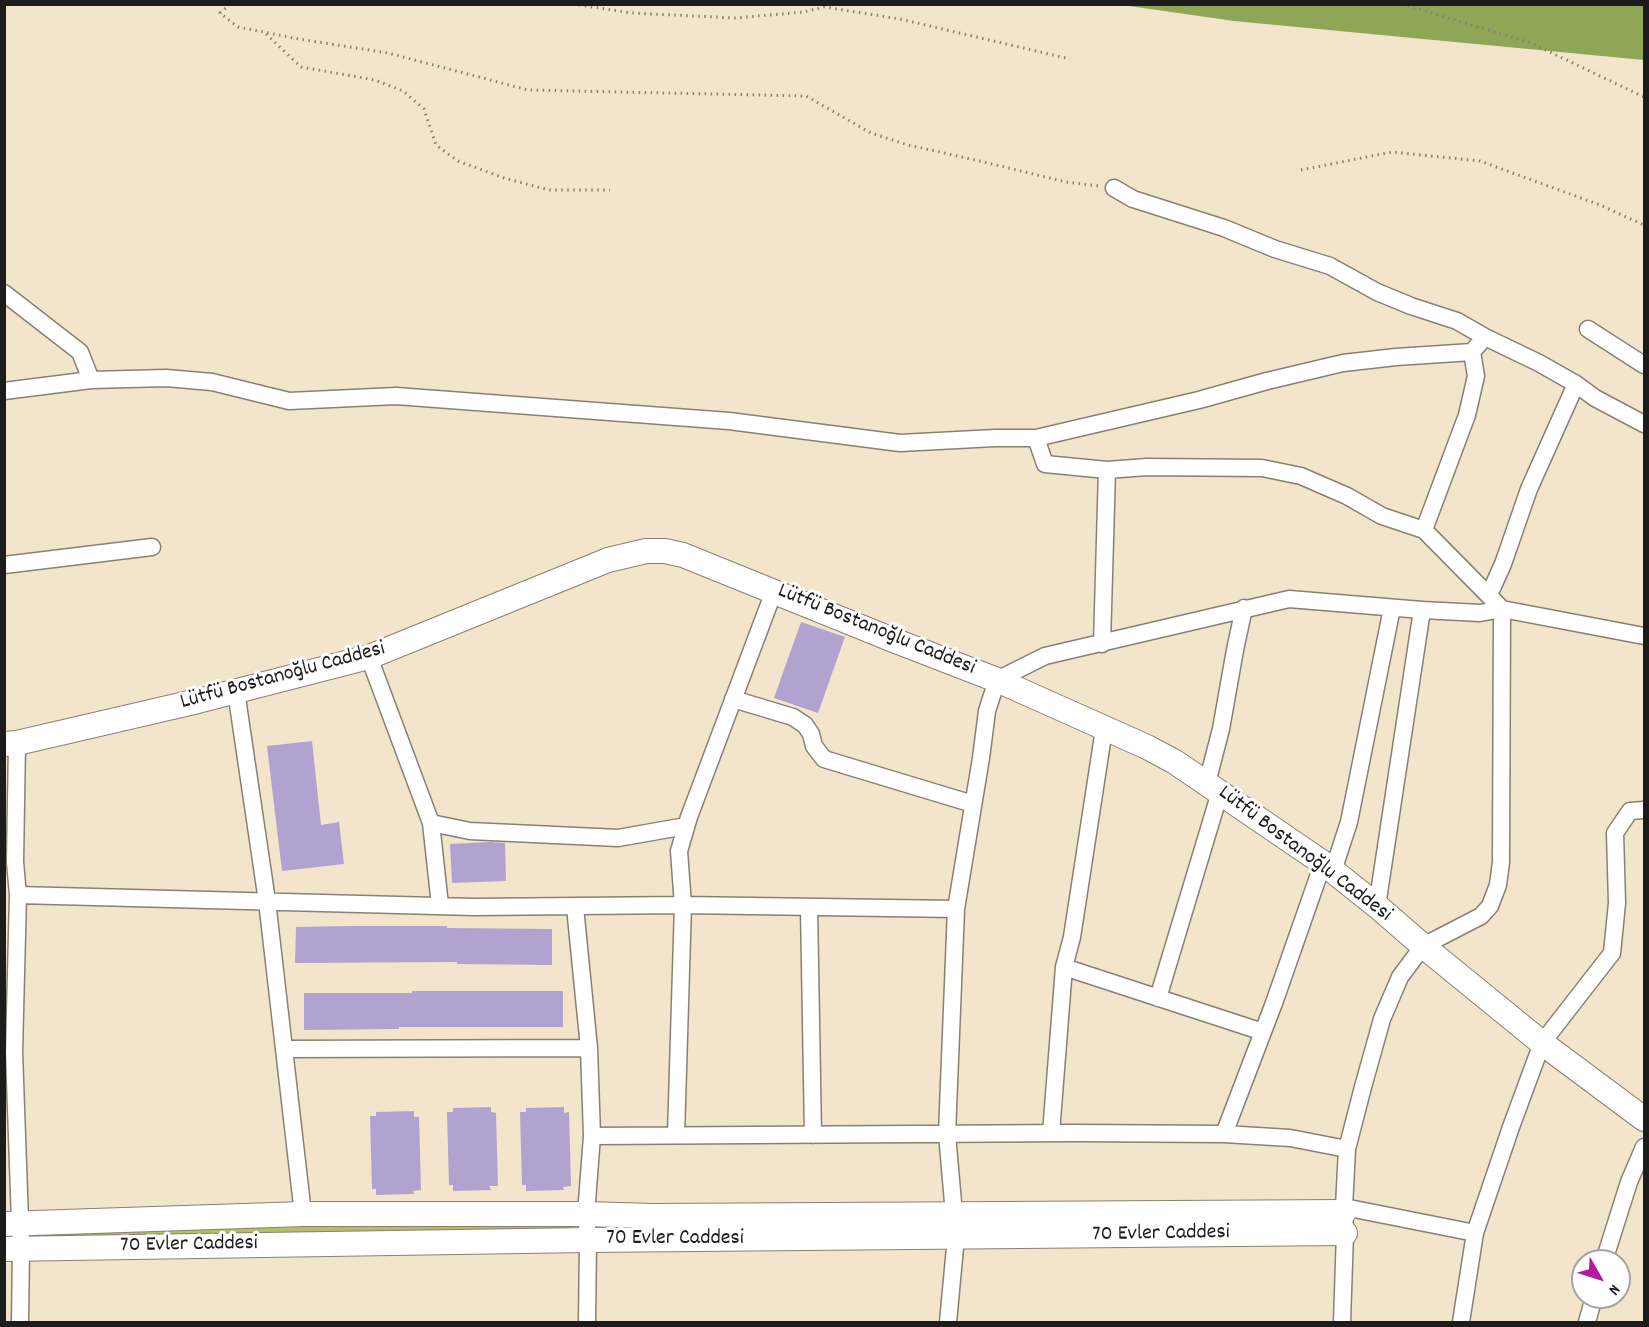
<!DOCTYPE html>
<meta charset="utf-8">
<style>
body{margin:0}
#map{position:relative;width:1649px;height:1327px;overflow:hidden;background:#f3e5cc;font-family:Dekko,sans-serif}
canvas{display:block}
.frame{position:absolute;inset:0;border:6px solid #1c1c1c;pointer-events:none}
.north{position:absolute;left:1571px;top:1249px;width:60px;height:60px;box-sizing:border-box;background:#fff;border:2px solid #a4a4a4;border-radius:50%;rotate:129deg;font-size:16px;font-weight:700;line-height:24px;text-align:center;color:#1c1c1c}
.north::after{content:'';display:block;margin:auto;width:21px;height:27px;background:#b5179e;clip-path:polygon(50% 0,100% 100%,50% 72%,0 100%)}
</style>
<div id="map">
<canvas width="1649" height="1327"></canvas>
<div class="frame"></div>
<div class="north">N</div>
</div>
<script>
const g = document.querySelector('canvas').getContext('2d');
g.lineJoin = 'round';
function fillPath(path, color) {
  g.fillStyle = color;
  g.fill(path, 'evenodd');
}
function strokePath(path, color, width, dash) {
  g.strokeStyle = color;
  g.lineWidth = width;
  g.lineCap = dash ? 'butt' : 'round';
  g.setLineDash(dash || []);
  g.stroke(path);
}
function drawText(font, color, halo, rows, align = 'center') {
  g.font = font + ' Dekko,sans-serif';
  g.lineWidth = 6;
  g.setLineDash([]);
  g.textBaseline = 'middle';
  g.strokeStyle = halo;
  g.fillStyle = color;
  for (const [text, x, y, turn = 0] of rows) {
    g.save();
    g.translate(x, y);
    g.rotate((+turn || 0) * Math.PI / 180);
    g.textAlign = isNaN(turn) ? turn : align;
    if (halo) g.strokeText(text, 0, 0);
    g.fillText(text, 0, 0);
    g.restore();
  }
}
const green = new Path2D(`
 M570 1222 572 1230 31 1239 26 1234 29 1232Z`);
const forest = new Path2D(`
 M1122 5H1644V60L1234 21Z`);
const building = new Path2D(`
 M801 622 845 637 818 713 774 698Z
 M312 741 321 825 339 822 344 864 282 871 267 746Z
 M490 842 505 843 506 881 452 883 450 844Z
 M351 926H447V928L552 929V965L457 964V962L295 963 296 927Z
 M412 991H563V1027H399V1029L304 1030V993H412Z
 M491 1107V1112L496 1113 498 1186H489L491 1190 453 1191V1185H449L447 1112H453V1108Z
 M564 1107V1113L569 1112 571 1186 563 1187 564 1190 526 1191V1185H522L520 1112H526V1108Z
 M414 1111V1117H419L421 1190 413 1191 414 1194 376 1195V1189H372L370 1116H376V1112Z`);
const path = new Path2D(`
 M230 4 220 13 238 27 299 39 388 53 528 90 806 96 871 133 908 145 984 162 1066 182 1098 186
 M573 4 632 13 735 18 804 12 824 7 900 19 1070 59
 M1402 4 1531 43 1644 97
 M266 34 301 67 375 80 403 91 424 109 436 145 458 161 504 178 549 190H610
 M1301 170 1392 152 1480 161 1600 205 1644 225`);
const street = new Path2D(`
 M1114 188 1133 199 1224 228 1275 249 1330 266 1377 292 1411 306 1457 321 1485 337 1539 363 1576 384 1595 398 1644 424
 M4 293 80 352 91 380
 M1588 329 1644 365
 M4 391 91 380 166 378 212 382 289 401 396 396 729 421 900 443 995 438H1036L1199 400 1267 381 1343 363 1396 357 1472 352 1485 337
 M1036 438 1045 464 1107 470 1147 467 1262 468 1301 476 1347 496 1382 516 1424 530 1502 609 1501 862 1498 885 1490 906 1481 916 1423 946 1400 977 1382 1019 1363 1087 1347 1149 1344 1207 1345 1233 1342 1322
 M1424 530 1467 415 1476 376 1472 352
 M4 565 152 547
 M1489 595 1503 564 1529 489 1576 384
 M1102 644 1107 470
 M369 657 431 823 440 905
 M236 691 267 901 303 1214
 M733 699 793 717 805 725 811 734 814 746 824 759 973 804
 M17 743 15 862 18 895 14 1052 21 1249 20 1322
 M1207 783 1221 729 1235 650 1244 608
 M431 823 470 831 618 838 686 826
 M1333 871 1349 822 1392 608
 M18 895 474 907 683 905 956 909
 M1377 906 1422 610
 M575 907 589 1048 592 1136 586 1214 588 1240 587 1322
 M809 907 813 1135
 M1064 967 1263 1032
 M1158 998 1220 792
 M284 1049 589 1048
 M1051 1133 1064 967 1072 937 1104 729
 M1224 1134 1274 1003 1323 863
 M676 1135 683 905 679 851 689 817 774 591
 M592 1136 1074 1133 1224 1134 1290 1138 1347 1149
 M1344 1207 1475 1233
 M1604 1261 1629 1182 1644 1147
 M948 1322 956 1237 947 1134 956 909 981 758 987 711 997 680 1045 656 1289 599 1422 610 1480 613 1502 609 1644 636
 M1461 1322 1475 1233 1511 1127 1542 1043 1612 953 1617 903 1615 833 1630 811 1644 810
 M1587 1322 1594 1297`);
const secondary = new Path2D(`
 M4 744 17 743 198 701 369 657 608 560 646 551H665L683 555 893 640 997 680 1147 747 1175 762 1323 863 1377 906 1423 946 1542 1043 1644 1119
 M4 1224 303 1214H586L653 1216 1344 1212
 M4 1249 588 1240 1345 1233`);
const streetNames = [
 ["Lütfü Bostanoğlu Caddesi",876,631,22],
 ["Lütfü Bostanoğlu Caddesi",283,677,-15],
 ["Lütfü Bostanoğlu Caddesi",1304,855,37],
 ["70 Evler Caddesi",1161,1235,-1],
 ["70 Evler Caddesi",675,1240],
 ["70 Evler Caddesi",189,1246,-1]
];
fillPath(green, '#b3bf60');
fillPath(forest, '#8ea656');
fillPath(building, '#b2a2d0');
strokePath(street, '#888074', 19);
strokePath(secondary, '#888074', 26);
strokePath(path, '#888074', 3, [1.5, 4.5]);
strokePath(street, '#fff', 16);
strokePath(secondary, '#fff', 24);
drawText('22px', '#1c1c1c', '#fff', streetNames);
</script>
